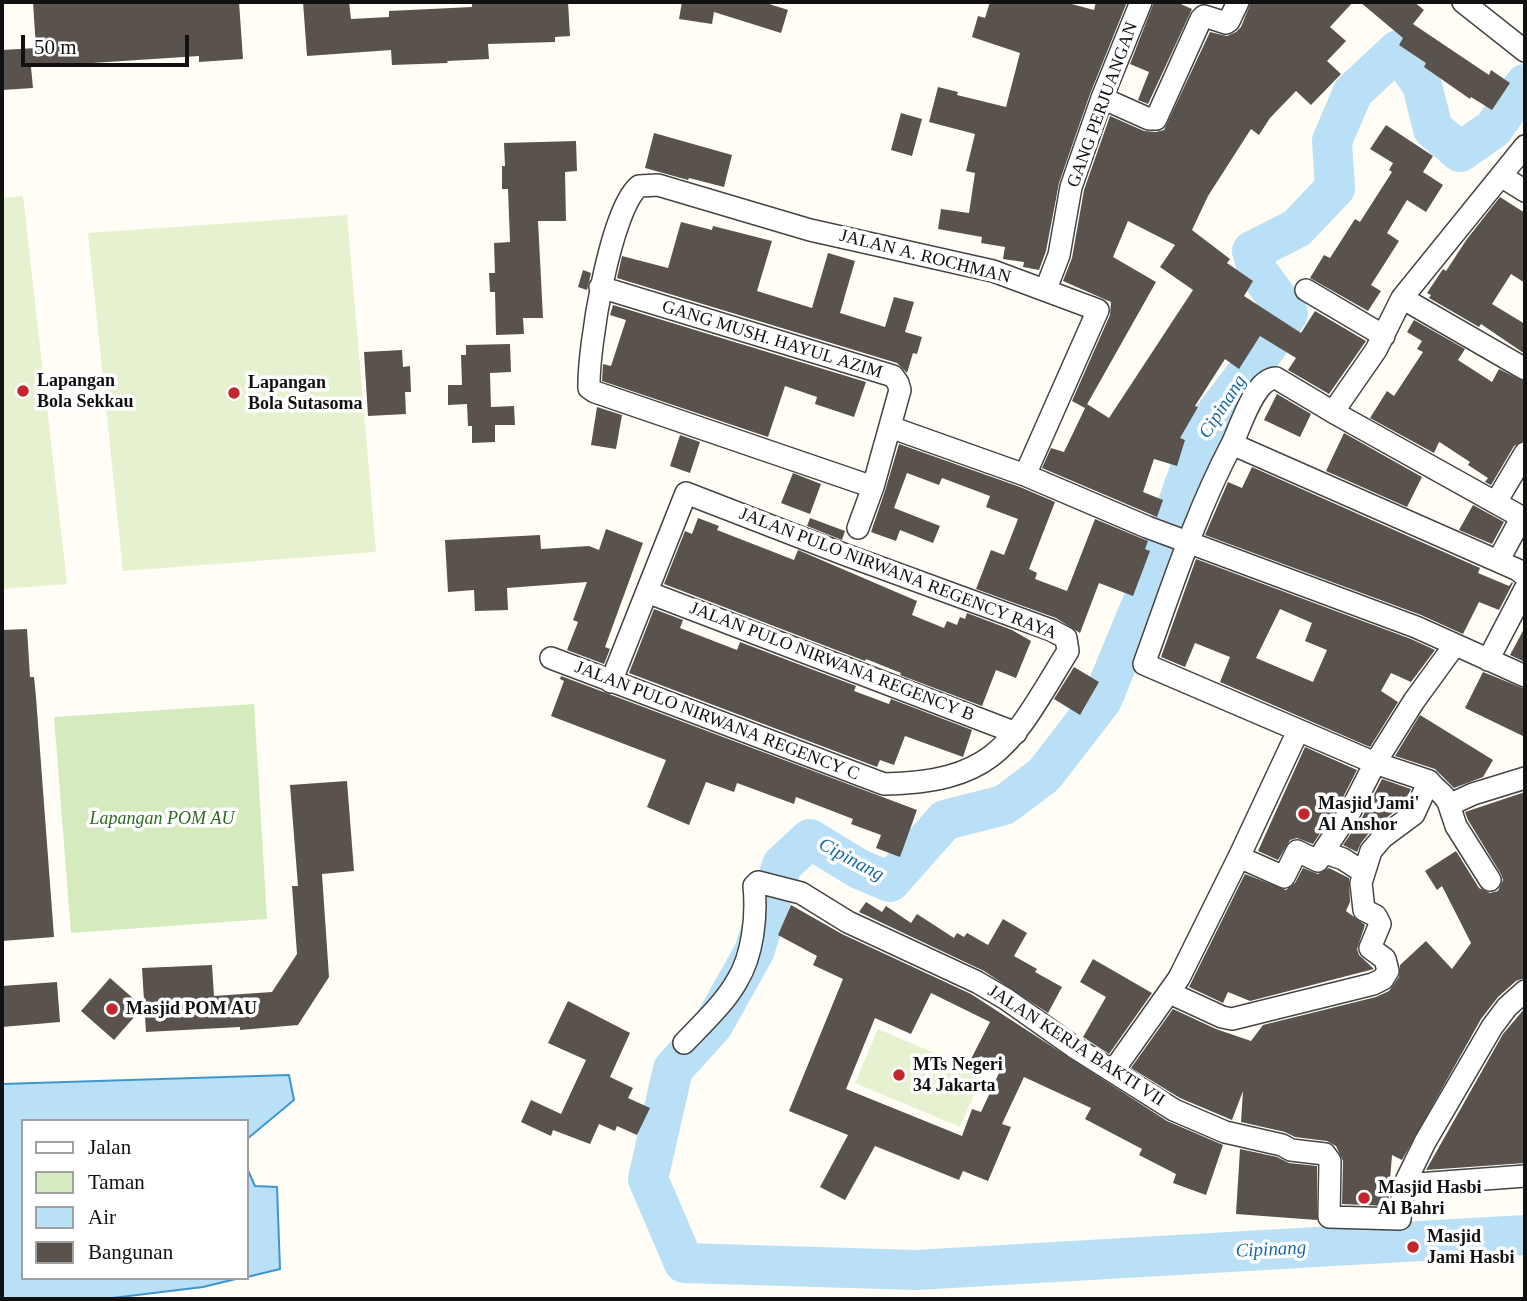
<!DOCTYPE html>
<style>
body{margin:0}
#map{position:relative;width:1527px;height:1301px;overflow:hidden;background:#fffdf5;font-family:Georgia,serif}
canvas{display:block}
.frame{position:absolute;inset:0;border:4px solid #111;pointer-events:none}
.legend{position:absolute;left:21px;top:1119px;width:228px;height:161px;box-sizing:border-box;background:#fff;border:2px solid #a0a0a0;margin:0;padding:9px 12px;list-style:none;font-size:21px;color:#111}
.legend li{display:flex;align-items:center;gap:14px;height:35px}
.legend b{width:35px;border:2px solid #a0a0a0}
.scale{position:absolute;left:21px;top:35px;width:168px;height:32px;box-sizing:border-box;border:4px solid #111;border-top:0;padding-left:9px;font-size:21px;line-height:24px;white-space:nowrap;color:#111;-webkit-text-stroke:5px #fff;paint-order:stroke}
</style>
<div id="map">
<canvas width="1527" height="1301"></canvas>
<div class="frame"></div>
<ul class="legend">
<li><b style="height:9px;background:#fff"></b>Jalan</li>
<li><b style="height:19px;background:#d5ebbd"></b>Taman</li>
<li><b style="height:19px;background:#b9e0f7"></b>Air</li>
<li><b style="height:19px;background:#5a524d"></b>Bangunan</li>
</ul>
<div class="scale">50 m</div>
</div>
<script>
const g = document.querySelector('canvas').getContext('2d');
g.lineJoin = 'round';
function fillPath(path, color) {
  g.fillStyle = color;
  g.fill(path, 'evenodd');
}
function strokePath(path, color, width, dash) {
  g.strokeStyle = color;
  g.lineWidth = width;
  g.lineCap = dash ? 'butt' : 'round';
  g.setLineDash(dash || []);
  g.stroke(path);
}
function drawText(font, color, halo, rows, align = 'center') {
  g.font = font + ' Georgia,serif';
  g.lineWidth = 7;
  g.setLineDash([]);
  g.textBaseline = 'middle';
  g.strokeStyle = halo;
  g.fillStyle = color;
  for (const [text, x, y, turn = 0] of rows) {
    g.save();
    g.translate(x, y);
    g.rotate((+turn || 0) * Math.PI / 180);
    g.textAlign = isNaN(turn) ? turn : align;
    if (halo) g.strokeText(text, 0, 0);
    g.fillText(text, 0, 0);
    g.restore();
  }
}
const green = new Path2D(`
 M254 704 267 919 71 933 54 717Z`);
const pitch = new Path2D(`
 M23 196 67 584 2 589V198Z
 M347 215 376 552 123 571 88 233Z
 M878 1029 983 1074 960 1127 855 1083Z`);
const water = new Path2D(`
 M289 1075 294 1100 247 1139V1121H23V1278H240L203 1287 104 1299H2V1084Z
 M247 1168 255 1186 277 1187 280 1269 247 1277Z`);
const river = new Path2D(`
 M1525 84 1493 129 1460 152 1433 129 1422 85 1398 50 1353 92 1332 141 1335 188 1297 228 1252 251 1258 272 1288 313 1268 345 1204 429 1149 586 1102 700 1044 775 1004 805 945 820 890 882 859 869 810 839 782 865 754 952 713 1025 673 1069 648 1179 684 1263 916 1270 1525 1235`);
const building = new Path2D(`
 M33 2H239L243 59 199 62V56L31 67 33 88 2 90V50L36 48Z
 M303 2H349L351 19 389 17V11L472 7V2H568L570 36 555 37V42L488 44 489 59 447 61 448 63 392 65 391 50 307 56Z
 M682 2H763L788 10 781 33 714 12 712 24 679 19Z
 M990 2H1064L1094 10 1096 2H1127L1090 94 1059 183 1046 251 1039 270 1023 267 1024 262 1003 259 1005 247 981 243 982 237 938 229 941 209 969 213 975 173 966 171 975 134 929 122 938 87 958 92 957 95 1006 107 1020 53 972 37 978 16 985 18Z
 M1154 2H1176L1192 9 1148 104 1138 100 1149 72 1130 64Z
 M1251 2H1353L1330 27 1346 41 1327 61 1341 74 1311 105 1296 91 1270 118 1259 135 1251 129 1208 196 1192 230 1230 259 1227 263 1253 281 1244 296 1301 333 1315 311 1366 341 1329 394 1288 370 1296 358 1260 336 1239 369 1225 359 1195 406 1198 407 1180 438 1185 440 1177 466 1154 459 1143 492 1163 500 1157 517 1042 468 1051 448 1064 452 1087 404 1109 418 1193 290 1160 267 1175 245 1128 221 1113 257 1156 282 1085 408 1072 401 1110 315 1111 302 1063 281 1072 258 1084 190 1110 116 1144 131 1156 132 1164 130 1210 32 1227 36 1236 32 1241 27Z
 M1360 2H1414L1424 10 1413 24 1489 75 1491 70 1510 83 1492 110 1471 97 1470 99 1424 67 1426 63 1399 45 1403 38Z
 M901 113 922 119 912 156 891 150Z
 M1386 125 1433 156 1423 172 1443 185 1426 212 1407 200 1387 233 1399 241 1371 285 1381 291 1368 311 1310 278 1324 255 1330 258 1355 219 1360 222 1392 172 1389 170 1393 163 1370 149Z
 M654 133 732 155 724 187 689 178 688 180 645 168Z
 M576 141 577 171 565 172 566 221H538L543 318H523L524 334 496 335 495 292H490L489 273H495L494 243 510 242 508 189H502V166H505L504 143Z
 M1500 197 1525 213V283L1511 274 1492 304 1525 324V354L1481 324 1479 327 1429 298 1431 295 1427 293 1443 269 1446 271 1467 239Z
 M681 222 712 230 713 226 772 241 757 291 812 308 828 253 855 261 840 313 885 327 894 297 914 302 905 332 922 337 917 354 913 353 907 373 897 363 617 278 622 256 668 268Z
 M583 270 591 273 587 290 578 287Z
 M613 305 866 382 854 417 815 404 817 397 785 386 768 437 602 381 603 364 611 366 626 320 610 315Z
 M1414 320 1465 349 1458 360 1492 382 1499 369 1525 382V440L1514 446 1491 485 1485 482 1488 478 1468 465 1470 462 1441 443 1439 442 1434 453 1370 418 1387 391 1394 396 1423 352 1417 349 1422 341 1407 332Z
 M510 344 511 372 490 373 491 407 514 406 515 425H495V442L472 443V426H468L467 404 448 405V385H462L461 355H466V345Z
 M402 350 403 367 410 366 411 392H405L406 414 368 416 364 352Z
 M1277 394 1311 414 1300 437 1264 420Z
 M597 407 622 415 616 449 591 445Z
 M1344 433 1422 477 1407 507 1326 471Z
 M680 435 700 442 690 473 670 466Z
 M899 444 1020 487 1055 502 1029 569 1037 573 1035 579 1067 591 1095 519 1148 541 1145 549 1150 551 1133 596 1099 583 1080 633 1056 618 976 589 991 550 1004 555 1018 519 986 507 990 496 942 478 939 485 907 473 894 508 940 526 933 543 900 530 896 541 871 532 885 491Z
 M1252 467 1480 568 1478 573 1509 586 1512 582 1513 583 1499 610 1479 602 1463 634 1421 615 1205 535 1228 482 1242 488Z
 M793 473 821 484 810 514 781 503Z
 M1473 505 1504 522 1492 544 1459 530Z
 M698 518 719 526 717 530 794 560 798 550 917 601 912 615 944 628 947 621 957 625 960 617 965 619 967 613 1012 630 1031 641 1016 678 996 670 982 706 900 675 901 673 866 659 865 661 664 584 685 531 692 534Z
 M810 518 845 531 842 540 807 526Z
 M606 529 643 543 605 647 610 649 604 664 567 650 578 622 573 620 587 582 507 588 508 610 475 611 474 590 448 592 445 540 540 535 541 549 589 546 599 550Z
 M1196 559 1411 639 1435 650 1411 682 1391 673 1381 691 1398 702 1370 747 1220 682 1230 657 1195 643 1185 667 1161 657ZM1280 609 1312 623 1305 641 1327 650 1313 682 1256 658Z
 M654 609 683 620 680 628 737 650 740 642 856 686 854 691 889 704 891 699 972 730 963 757 905 736 894 765 880 760 877 767 629 673Z
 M1525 627V662L1510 655Z
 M27 629 30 677H34L36 697 54 937 2 941V630Z
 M1074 667 1099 682 1080 715 1054 699Z
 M1483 672 1525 689V737L1465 708Z
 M561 676 917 810 900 857 876 848 881 835 851 824 853 819 796 797 794 804 737 783 734 792 706 782 689 825 647 807 666 760 551 716 564 681 560 679Z
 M1420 715 1493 760 1483 777 1454 788 1435 769 1395 756Z
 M1305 747 1357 770 1340 803 1313 844 1297 838 1290 840 1278 860 1258 851Z
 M1382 779 1411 789 1403 805 1373 828 1361 843 1357 852 1343 845 1363 816Z
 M347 781 354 871 322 874 329 977 298 1025 240 1030V1027L146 1032 142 968 212 965 214 996 272 992 297 954 292 886H298L290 785Z
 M1525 792V978L1516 981 1498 997 1481 1019 1402 1160 1392 1155 1388 1206 1342 1204 1343 1161 1336 1146 1327 1141 1295 1137 1285 1132 1241 1122 1243 1091 1232 1120 1180 1098 1131 1068 1173 1009 1216 1029 1251 1041 1263 1025 1376 997 1389 991 1399 977 1400 965 1426 941 1452 969 1471 943 1442 886 1437 890 1425 871 1456 851 1479 888 1490 893 1498 891 1503 880 1501 874 1468 820 1465 812Z
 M1303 868 1318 874 1329 868 1349 878 1350 902 1346 911 1365 925 1357 949 1359 955 1374 969 1250 1001 1228 992 1223 1003 1189 987 1245 874 1286 890 1295 883Z
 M866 902 882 912 886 906 911 923 917 914 954 938 957 933 964 937 967 933 988 945 1003 919 1027 933 1014 956 1037 969 1035 972 1062 987 1048 1013 984 971 859 912Z
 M791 905 842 934 971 994 1167 1121 1223 1145 1206 1195 1173 1183 1176 1174 1139 1155 1142 1149 1085 1119 1091 1108 1024 1077 1002 1124 1011 1127 988 1181 963 1171 959 1180 875 1146 845 1200 820 1187 848 1135 789 1111 843 979 813 965 817 956 778 935ZM931 993 990 1022 971 1059 999 1073 981 1112 972 1109 962 1136 846 1089 875 1018 911 1034Z
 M1093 959 1152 993 1109 1054 1083 1037 1106 997 1080 982Z
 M110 978 143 1007 114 1040 81 1011Z
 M57 982 60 1022 2 1027V986Z
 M568 1001 630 1033 610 1077 633 1088 628 1098 650 1108 637 1135 617 1126 615 1131 599 1124 590 1144 553 1130 551 1136 521 1122 531 1100 561 1114 586 1060 548 1043Z
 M1525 1008V1163L1426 1170 1503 1034Z
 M1240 1149 1277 1157 1289 1163 1317 1166V1220L1236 1214Z`);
const street = new Path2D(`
 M1463 2 1525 51
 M1102 98 1149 119H1156L1201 19 1204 16 1226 23 1229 21 1238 2
 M1525 146 1402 298 1525 369
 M1501 176 1525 191
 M600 287 893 376 898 383 900 390 873 487 858 528
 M1046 289 1059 255 1071 187 1102 98 1141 2
 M1306 290 1384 336
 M1333 412 1376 350 1402 298
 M890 427 1025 475 1147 527 1416 627 1525 676
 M1232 444C1241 426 1254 379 1276 378L1333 412 1525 519
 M873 487 595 392 589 388C588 348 610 210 639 186L658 185 810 230 993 271 1098 310 1025 475
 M1496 502 1525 453
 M1498 561 1522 517
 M647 592 1016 733
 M551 658 884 784C999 782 1013 740 1068 651L1066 638 1051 630 846 555 686 493 611 682
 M1488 660 1525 589
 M1429 781 1375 763 1414 701 1454 646
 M1449 805 1456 826 1490 880
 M1323 852 1351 810 1375 763 1144 664C1171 590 1195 514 1232 444L1518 570 1525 576
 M1239 857 1284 877 1297 851 1318 861 1323 852 1343 859 1363 872
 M1170 993 1222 1017 1232 1019 1373 984 1383 979 1388 971 1385 959 1370 948 1380 924 1376 916 1364 910 1361 883 1371 851 1383 837 1414 814 1429 781C1436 791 1445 793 1449 805L1473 794 1525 778
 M684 1043C702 1024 724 1004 737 981 753 955 757 916 754 886L758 882 801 893 848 922 977 982 1006 999 1074 1047 1174 1110 1225 1132 1282 1145 1291 1150 1325 1154 1330 1161 1329 1217 1400 1219 1404 1185 1425 1142 1492 1027 1507 1007 1525 991
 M1113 1071 1179 978 1239 857 1298 731
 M1404 1185 1525 1176`);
const markers = [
 [23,391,7,"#c4262e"],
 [234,393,7,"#c4262e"],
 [1304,814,7,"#c4262e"],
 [112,1009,7,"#c4262e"],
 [899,1075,7,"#c4262e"],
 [1364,1198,7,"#c4262e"],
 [1413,1247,7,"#c4262e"]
];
const streetNames = [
 ["GANG PERJUANGAN",1103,105,-70],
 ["JALAN A. ROCHMAN",925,257,14],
 ["GANG MUSH. HAYUL AZIM",772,340,17],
 ["JALAN PULO NIRWANA REGENCY RAYA",898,574,21],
 ["JALAN PULO NIRWANA REGENCY B",832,662,21],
 ["JALAN PULO NIRWANA REGENCY C",717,721,21],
 ["JALAN KERJA BAKTI VII",1076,1046,33]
];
const poiNames = [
 ["Lapangan",37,381],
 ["Bola Sekkau",37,402],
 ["Lapangan",248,383],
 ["Bola Sutasoma",248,404],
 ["Masjid Jami'",1318,804],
 ["Al Anshor",1318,825],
 ["Masjid POM AU",126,1009],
 ["MTs Negeri",913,1065],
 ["34 Jakarta",913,1086],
 ["Masjid Hasbi",1378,1188],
 ["Al Bahri",1378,1209],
 ["Masjid",1427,1237],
 ["Jami Hasbi",1427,1258]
];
const parkNames = [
 ["Lapangan POM AU",162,819]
];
const waterNames = [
 ["Cipinang",1223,407,-57],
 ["Cipinang",851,860,28],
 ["Cipinang",1271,1250,-3]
];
fillPath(green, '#d5ebbd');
fillPath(pitch, '#e6f2cf');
fillPath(water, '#b9e0f7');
strokePath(water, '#3f96cf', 2);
strokePath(river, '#b9e0f7', 40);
fillPath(building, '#5a524d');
strokePath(street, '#444', 24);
strokePath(street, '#fff', 21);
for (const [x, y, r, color] of markers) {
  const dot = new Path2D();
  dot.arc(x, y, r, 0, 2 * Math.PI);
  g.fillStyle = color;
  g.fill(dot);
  strokePath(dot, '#fff', 2.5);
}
drawText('18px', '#111', '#fff', streetNames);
drawText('bold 18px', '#111', '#fff', poiNames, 'left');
drawText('italic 18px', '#2f6b1f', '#fff', parkNames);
drawText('italic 19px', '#1768a6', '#fff', waterNames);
</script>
